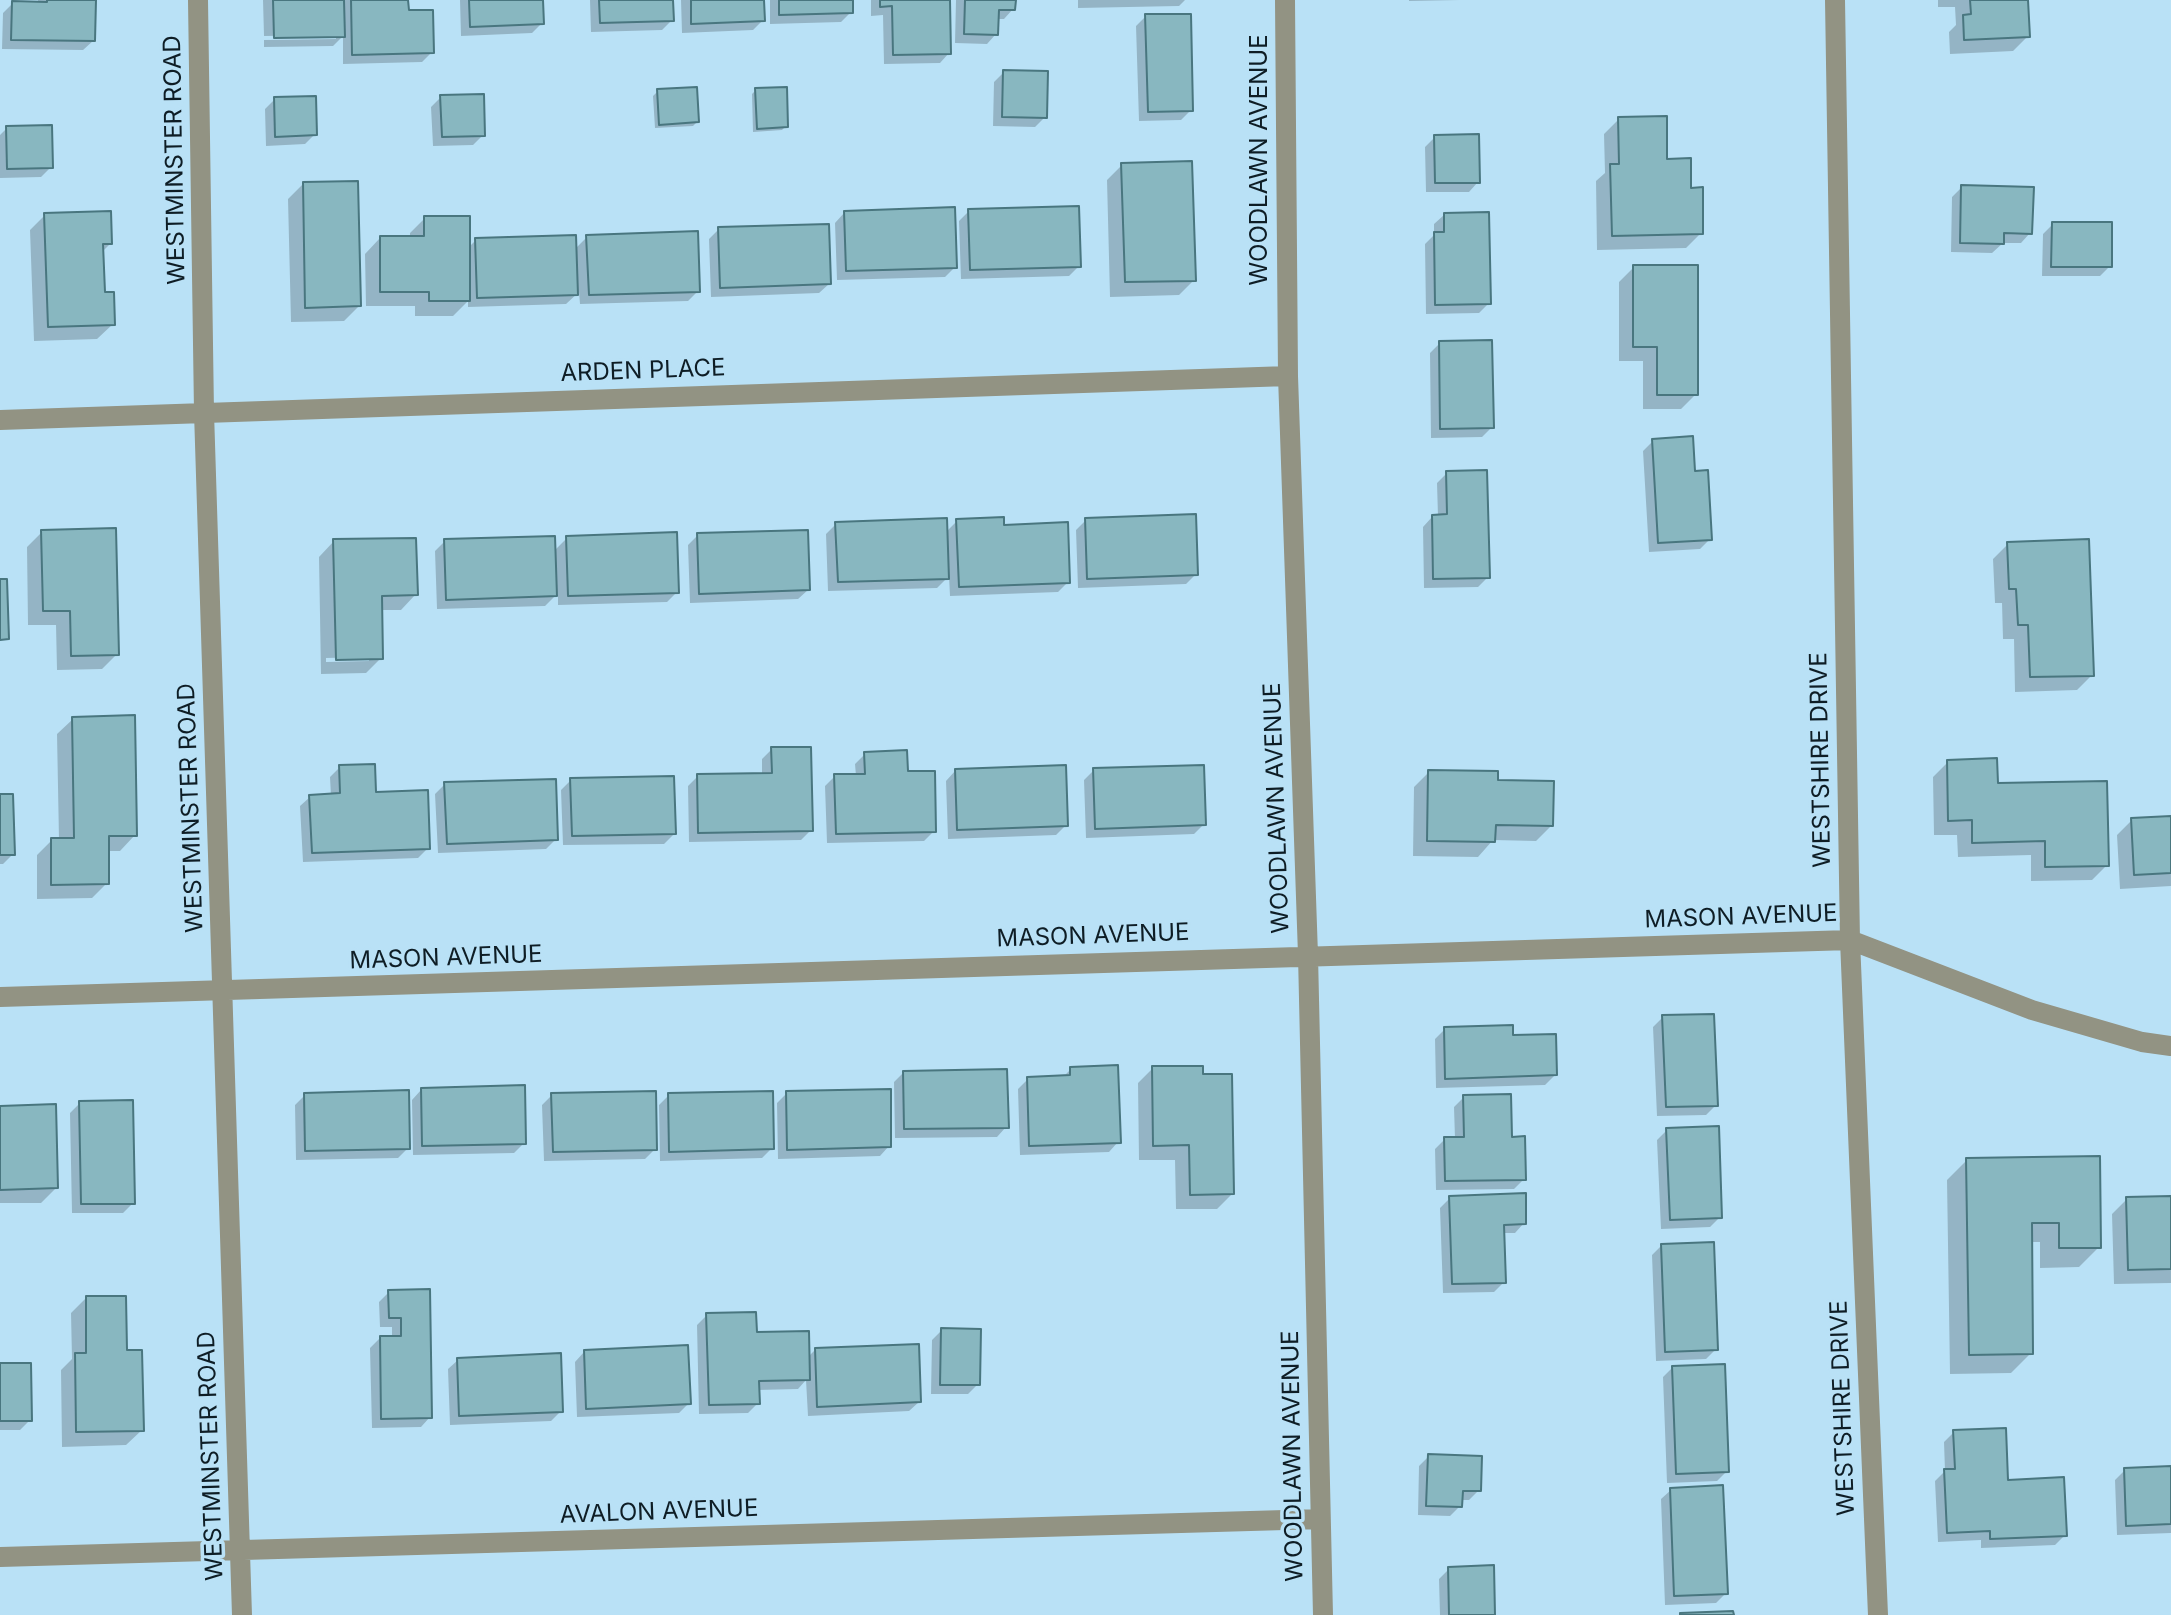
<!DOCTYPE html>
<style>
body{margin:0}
canvas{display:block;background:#b9e1f6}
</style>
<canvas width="2171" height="1615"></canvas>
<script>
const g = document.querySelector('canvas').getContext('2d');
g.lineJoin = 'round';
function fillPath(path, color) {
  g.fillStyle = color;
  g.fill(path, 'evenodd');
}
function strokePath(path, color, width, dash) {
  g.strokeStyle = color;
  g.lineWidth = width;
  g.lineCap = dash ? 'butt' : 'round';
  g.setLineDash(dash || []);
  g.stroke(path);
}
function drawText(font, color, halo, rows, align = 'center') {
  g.font = font + ' Inter,sans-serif';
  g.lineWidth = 7;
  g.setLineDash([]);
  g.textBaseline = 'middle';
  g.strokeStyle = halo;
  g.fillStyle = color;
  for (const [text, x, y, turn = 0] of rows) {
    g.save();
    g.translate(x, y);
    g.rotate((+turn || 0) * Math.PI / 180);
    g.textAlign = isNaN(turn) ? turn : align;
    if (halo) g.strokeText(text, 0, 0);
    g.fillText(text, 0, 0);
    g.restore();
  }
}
const shadow = new Path2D(`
 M38 0H94L93 41 83 50 2 49 3 13 13 3 38 4Z
 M263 0H406L407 12 432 52 422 62 343 64V36L333 46 264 47V40L336 39V35L264 36Z
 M460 0H541L542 23 532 33 461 36Z
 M590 0H671L672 20 662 30 591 32Z
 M681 0H762L763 20 753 30 682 33Z
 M770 0H851V12L841 22 770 24Z
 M871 0H948L949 53 940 63 884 64 883 15 871 16Z
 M956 0H1014L1013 9 1004 19H997L996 34 987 44 955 43Z
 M1078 0H1185L1179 6 1078 8Z
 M1409 0H1460L1409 1Z
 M1938 0H2026L2028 36 2013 51 1950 54 1949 32 1956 25 1955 7H1938Z
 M1146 16 1191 110 1181 120 1139 121 1136 26Z
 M1004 72 1045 117 1035 127 993 126 994 82Z
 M756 90 786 126 782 130 753 132 752 94Z
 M658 91 697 122 693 126 655 128 653 96Z
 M441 97 483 135 473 145 433 146 431 107Z
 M275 99 315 134 305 144 266 146 265 109Z
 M1619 119 1665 161 1690 190 1701 233 1686 248 1597 250 1596 181 1605 173 1604 134Z
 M7 128 51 167 41 177 0 178V135Z
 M1435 137 1478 182 1469 192H1426L1425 147Z
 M1122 165 1194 280 1179 295 1110 297 1107 180Z
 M303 184 359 306 344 321 291 322 288 199Z
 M1962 187 2030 233 2021 243H2003L1992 253 1951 252 1952 197Z
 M969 211 1079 266 1069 276 961 279 959 221Z
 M844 213 955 267 945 277 837 280 835 223Z
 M45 215 110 244 102 252 103 294 113 324 97 339 34 341 30 230Z
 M1444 215 1489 303 1479 313 1426 314 1425 244 1434 235V224Z
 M425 218 468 248 476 240 575 249 587 237 698 291 688 301 580 304 579 292 566 304 468 307V301L453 316H415V306H366L365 254 380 238H410V233Z
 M2053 224 2110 266 2100 276H2042L2043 234Z
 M719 229 829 284 819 293 711 297 709 239Z
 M1634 267 1696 394 1681 409H1643V361H1619V282Z
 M1440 343 1492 427 1482 437 1431 438 1430 353Z
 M1653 441 1693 474 1710 539 1700 549 1649 552 1643 451Z
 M1447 473 1488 577 1478 587 1424 588 1423 527 1432 517H1438L1437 483Z
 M1086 520 1196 574 1186 584 1078 588 1076 530Z
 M957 521 1002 527 1068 582 1058 592 950 596 949 576 937 588 828 591 826 534 836 524 945 533Z
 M42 532 117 654 102 669 57 670 56 625H28L27 547Z
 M698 535 808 590 798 599 690 603 688 545Z
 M567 538 677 592 667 602 558 605V593L545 606 437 609 435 551 445 541 554 551Z
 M334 541 416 594 401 610H380L381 658 366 673 321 674 319 557ZM369 657V661L326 662V658Z
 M2008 544 2092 675 2077 690 2015 692 2014 639H2003L2002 603H1995L1993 559Z
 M73 719 135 835 120 851H107V883L92 898 37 899V855L52 840H59L57 734Z
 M772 749 811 830 801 840 689 842 688 786 698 776 762 775V759Z
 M865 754 906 773 934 831 924 841 827 843 825 786 835 776H856L855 764Z
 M1948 762 1996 785 2107 865 2092 880 2031 881V855L1958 857 1957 835H1934L1933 777Z
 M340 767 374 794 428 848 418 858 303 862 300 806 310 797 331 796 330 777Z
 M1094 770 1204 824 1194 834 1086 838 1084 780Z
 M955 771 1066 825 1056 835 948 839 946 781Z
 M1429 772 1496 782 1551 826 1536 841 1493 840 1478 857 1413 856 1414 787Z
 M571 780 674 834 664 844 563 845 561 790Z
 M445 784 556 839 546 849 438 853 435 794Z
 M0 796 13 854 3 864H0Z
 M2171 818V886L2120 889 2117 835 2132 820Z
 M1663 1017 1716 1105 1706 1115 1657 1116 1653 1027Z
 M1445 1029 1511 1037 1555 1075 1545 1085 1436 1088 1435 1039Z
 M1153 1068 1232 1194 1217 1209H1176L1175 1160H1139L1138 1083Z
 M1071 1069 1118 1142 1109 1152 1020 1155 1018 1089 1028 1079 1062 1078Z
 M903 1073 1006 1127 997 1137 895 1138 894 1082Z
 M421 1090 524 1143 514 1153 413 1155 412 1100Z
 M787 1093 889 1146 880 1156 778 1159 777 1103Z
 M305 1095 408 1148 398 1158 296 1160 295 1105Z
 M552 1095 655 1149 645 1159 544 1161 542 1105Z
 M669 1095 772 1148 762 1158 660 1161 659 1105Z
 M1464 1097 1510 1139 1524 1179 1514 1189 1436 1190 1435 1149 1445 1139H1455L1454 1107Z
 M80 1103 133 1203 123 1213H72L70 1113Z
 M0 1108 56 1188 41 1203H0Z
 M1667 1130 1720 1217 1710 1227 1661 1229 1657 1140Z
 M1967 1160 2099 1247 2079 1267 2040 1268V1242H2030L2031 1353 2011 1373 1950 1374 1947 1180Z
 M1450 1198 1524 1223 1515 1233H1503L1504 1282 1494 1292 1443 1293 1440 1208Z
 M2171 1198V1283L2114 1284 2112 1214 2127 1199Z
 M1661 1246 1716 1349 1706 1359 1656 1361 1652 1255Z
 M428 1291 430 1417 421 1427 372 1428 370 1348 380 1338H392V1327H380L379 1302 389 1292Z
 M86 1298 142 1430 126 1445 62 1447 61 1370 72 1359 71 1313Z
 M707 1315 807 1358 815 1350 919 1402 909 1411 808 1416 806 1380 798 1389 757 1390 758 1403 748 1413 699 1414 697 1325Z
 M942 1330 978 1384 968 1394H931L932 1340Z
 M584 1352 689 1403 679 1413 577 1417 575 1362Z
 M458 1360 561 1411 551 1421 450 1425 448 1369Z
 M0 1365 30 1420 20 1430H0Z
 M1672 1368 1727 1471 1717 1481 1667 1483 1663 1377Z
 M1954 1432 2065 1535 2055 1545 1981 1548V1540L1938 1542 1935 1481 1945 1471 1944 1442Z
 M1429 1456 1479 1490 1469 1500H1460V1506L1450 1516 1418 1515 1419 1466Z
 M2171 1468V1533L2117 1535 2115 1480 2125 1470Z
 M1671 1490 1726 1593 1716 1603 1665 1605 1661 1499Z
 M1449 1569 1493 1615H1440L1439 1579Z`);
const building = new Path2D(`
 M47 0H96L95 41 11 40 12 1 47 2Z
 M273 0H344L345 37 274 38Z
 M351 0H408L409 10H433L434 53 352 55Z
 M469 0H543L544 24 470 27Z
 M599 0H673L674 21 600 23Z
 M691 0H764L765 21 691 24Z
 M779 0H853V13L779 15Z
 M880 0H950L951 54 893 55 892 6 880 7Z
 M965 0H1016L1015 10H999L998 35 964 34Z
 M1970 0H2028L2030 37 1964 40 1963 15 1971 14Z
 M1145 14H1191L1193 111 1148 112Z
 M1003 70 1048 71 1047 118 1002 117Z
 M697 87 699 122 659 125 657 89Z
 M787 87 788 127 757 129 755 88Z
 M484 94 485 136 442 137 440 95Z
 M316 96 317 135 275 137 274 97Z
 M1667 116V159L1691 158V188L1703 187V234L1612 236 1610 164H1619L1618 117Z
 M52 125 53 168 7 169 6 126Z
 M1479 134 1480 183H1435L1434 135Z
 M1192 161 1196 281 1125 282 1121 163Z
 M358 181 361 306 305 308 303 182Z
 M1961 185 2034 187 2032 234 2004 233V244L1960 243Z
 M1079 206 1081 267 970 270 968 209Z
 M955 207 957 268 846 271 844 211Z
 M111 211 112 244H103L105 292H114L115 325 48 327 44 213Z
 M1489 212 1491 304 1435 305 1434 232H1444V213Z
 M424 216H470V301H429V292H380V236H424Z
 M2052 222H2112V267H2051Z
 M829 224 831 284 720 288 718 227Z
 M698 231 700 292 589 295 586 235Z
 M576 235 578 295 477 298 475 238Z
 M1633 265H1698V395H1657V347H1633Z
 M1492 340 1494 428 1440 429 1439 341Z
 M1693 436 1695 471 1708 470 1712 540 1658 543 1652 439Z
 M1487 470 1490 578 1433 579 1432 515 1447 514 1446 471Z
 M1196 514 1198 575 1087 579 1085 518Z
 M1004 517V525L1068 522 1070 583 959 587 956 519Z
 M947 518 949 579 838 582 835 522Z
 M116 528 119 655 71 656 70 611H43L41 530Z
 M808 530 810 590 699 594 697 533Z
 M677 532 679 593 568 596 566 536Z
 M555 536 557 596 446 600 444 539Z
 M416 538 418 595 382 596 383 659 336 660 333 539Z
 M2089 539 2094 676 2030 677 2028 625H2018L2016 589H2009L2007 542Z
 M0 579H7L9 639 0 640Z
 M135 715 137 836H109V884L51 885V838H74L72 717Z
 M771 747H811L813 831 698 833 697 774 772 773Z
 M907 750 908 771H935L936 832 836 834 834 774H865L864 752Z
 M1997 758 1998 783 2107 781 2109 866 2045 867V841L1972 843V820L1948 821 1947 760Z
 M375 764 376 792 428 790 430 849 312 853 309 795 340 793 339 765Z
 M1066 765 1068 826 957 830 955 769Z
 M1204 765 1206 825 1095 829 1093 768Z
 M1428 770 1498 771V780L1554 781 1553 826 1496 825 1495 842 1427 841Z
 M674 776 676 834 572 836 570 778Z
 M556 779 558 840 447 844 444 782Z
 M0 794H13L15 855H0Z
 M2171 816V873L2134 875 2131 818Z
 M1714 1014 1718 1106 1666 1107 1662 1015Z
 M1513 1025V1035L1556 1034 1557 1075 1445 1079 1444 1027Z
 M1118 1065 1121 1143 1029 1146 1027 1077 1070 1075V1067Z
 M1152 1066H1203V1074H1232L1234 1194 1190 1195 1189 1145 1153 1146Z
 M1007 1069 1009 1128 904 1129 903 1071Z
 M525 1085 526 1144 422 1146 421 1088Z
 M891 1089V1147L787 1150 786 1091Z
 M409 1090 410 1149 305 1151 304 1093Z
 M656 1091 657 1150 553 1152 551 1093Z
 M773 1091 774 1149 669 1152 668 1093Z
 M1511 1094 1512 1137 1525 1136 1526 1180 1445 1181 1444 1137H1464L1463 1095Z
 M133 1100 135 1204H81L79 1101Z
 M56 1104 58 1188 0 1190V1106Z
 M1719 1126 1722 1218 1670 1220 1666 1128Z
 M2100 1156 2101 1248H2059V1223H2032L2033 1354 1969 1355 1966 1158Z
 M1526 1193V1224L1504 1225 1506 1283 1452 1284 1449 1196Z
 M2171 1196V1269L2128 1270 2126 1197Z
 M1714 1242 1718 1350 1665 1352 1661 1244Z
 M430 1289 432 1418 381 1419 380 1336H401V1318H389L388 1290Z
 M86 1296H126L127 1350H142L144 1431 76 1432 75 1353H86Z
 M756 1312 757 1332 809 1331 810 1380 759 1381 760 1404 709 1405 706 1313Z
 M941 1328 981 1329 980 1385H940Z
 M919 1344 921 1402 817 1407 815 1348Z
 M688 1345 691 1404 586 1409 584 1350Z
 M561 1353 563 1412 459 1416 457 1358Z
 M0 1363H31L32 1421H0Z
 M1725 1364 1729 1472 1676 1474 1672 1366Z
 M2006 1428 2008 1480 2064 1477 2067 1536 1990 1539V1531L1947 1533 1944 1469H1955L1953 1430Z
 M1428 1454 1482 1456 1481 1491H1463L1462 1507 1426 1506Z
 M2171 1466V1524L2126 1526 2124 1468Z
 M1723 1485 1728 1594 1674 1596 1670 1488Z
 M1494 1565 1495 1615H1449L1448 1567Z
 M1733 1611 1734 1615H1680V1613Z`);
const minor = new Path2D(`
 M198 0 204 412 242 1615
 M1285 0 1288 376 1308 955 1323 1615
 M1835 0 1850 940 1878 1615
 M0 420 1288 376
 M0 997 1850 940 2032 1010 2142 1042 2171 1046
 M0 1557 1320 1519`);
const streetNames = [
 ["WESTMINSTER ROAD",175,160,-91],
 ["WOODLAWN AVENUE",1260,160,-90],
 ["ARDEN PLACE",643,371,-2],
 ["WESTSHIRE DRIVE",1821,760,-91],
 ["WESTMINSTER ROAD",191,808,-92],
 ["WOODLAWN AVENUE",1277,808,-92],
 ["MASON AVENUE",1741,917,-2],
 ["MASON AVENUE",1093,936,-2],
 ["MASON AVENUE",446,958,-2],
 ["WESTSHIRE DRIVE",1843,1408,-92],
 ["WESTMINSTER ROAD",211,1456,-92],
 ["WOODLAWN AVENUE",1293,1456,-91],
 ["AVALON AVENUE",659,1512,-2]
];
fillPath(shadow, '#0003');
fillPath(building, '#88b7c0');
strokePath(building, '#49767f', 2);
strokePath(minor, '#929383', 20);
drawText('24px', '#0e1d25', '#b9e1f6', streetNames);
</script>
